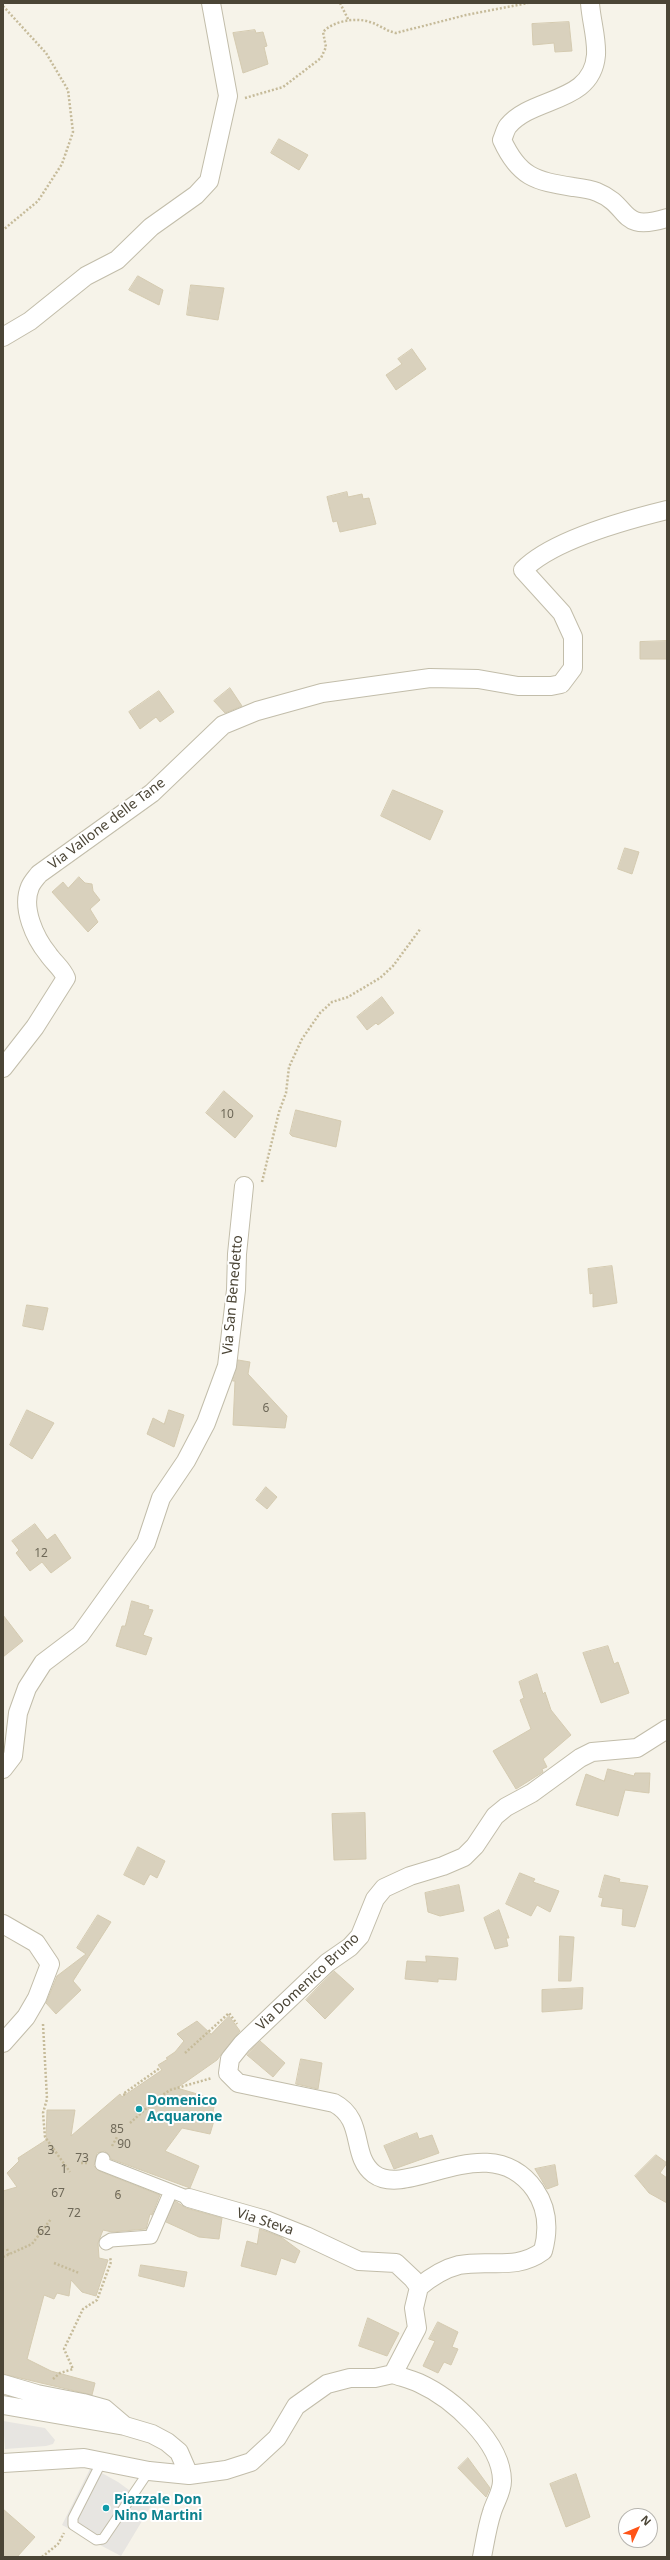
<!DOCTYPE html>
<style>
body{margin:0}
#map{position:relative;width:670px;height:2560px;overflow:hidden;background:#f6f3e9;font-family:"Noto Sans",sans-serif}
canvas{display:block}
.frame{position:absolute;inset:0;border:4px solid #4b4536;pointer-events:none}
.north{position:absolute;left:618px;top:2508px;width:40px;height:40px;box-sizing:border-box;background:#fff;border:1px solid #b7b5af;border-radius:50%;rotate:46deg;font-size:11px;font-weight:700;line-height:16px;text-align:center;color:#4b4536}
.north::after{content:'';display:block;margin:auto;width:14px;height:18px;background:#ff5417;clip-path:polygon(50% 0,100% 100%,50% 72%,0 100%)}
</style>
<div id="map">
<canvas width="670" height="2560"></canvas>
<div class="frame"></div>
<div class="north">N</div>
</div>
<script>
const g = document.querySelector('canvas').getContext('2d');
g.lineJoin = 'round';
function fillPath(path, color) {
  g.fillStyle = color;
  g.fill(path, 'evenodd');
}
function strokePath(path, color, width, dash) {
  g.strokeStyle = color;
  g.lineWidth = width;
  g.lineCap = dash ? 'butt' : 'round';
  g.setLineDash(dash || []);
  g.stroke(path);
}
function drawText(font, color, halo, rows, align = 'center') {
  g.font = font + ' "Noto Sans",sans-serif';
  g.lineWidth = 4;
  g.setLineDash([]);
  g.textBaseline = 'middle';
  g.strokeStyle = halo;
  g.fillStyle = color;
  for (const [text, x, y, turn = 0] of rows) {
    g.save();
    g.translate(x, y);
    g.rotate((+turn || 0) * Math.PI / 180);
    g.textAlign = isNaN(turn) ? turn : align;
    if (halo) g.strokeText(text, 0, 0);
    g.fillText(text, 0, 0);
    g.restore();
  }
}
const parking = new Path2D(`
 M3 2421 45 2428 55 2440 53 2444 46 2446 5 2449Z
 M91 2467 118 2482 151 2506 121 2556 62 2525Z`);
const building = new Path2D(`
 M569 22 572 51 555 52 554 43 533 45 532 24Z
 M255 30 256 33 263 32 267 46 264 47 268 64 243 73 233 33Z
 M279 139 308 155 299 170 271 153Z
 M138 276 163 290 159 305 129 290Z
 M191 285 224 288 218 320 187 315Z
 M412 349 426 369 396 390 386 375 402 364 398 359Z
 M347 492 348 497 362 494 363 499 369 498 376 524 340 532 337 521 333 522 327 497Z
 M667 641V659H640V642Z
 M230 688 242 706 225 713 214 701Z
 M159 691 174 712 160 722 156 717 140 729 129 712Z
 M393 790 443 811 430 840 381 816Z
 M625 848 639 852 632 874 618 869Z
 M79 877 85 883 92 884 93 891 100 900 90 909 98 922 88 932 52 892 63 882 68 888Z
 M382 997 394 1013 378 1025 376 1023 367 1030 357 1017Z
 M224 1091 253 1116 235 1138 206 1113Z
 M296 1110 341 1121 336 1147 292 1136 290 1134Z
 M612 1266 617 1303 593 1307V1293L590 1294 588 1269Z
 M27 1305 48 1308 43 1330 23 1326Z
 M238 1360 250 1362 248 1374 287 1416 285 1428 233 1425 235 1381H233Z
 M27 1410 54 1423 32 1459 10 1445Z
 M169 1410 184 1415 174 1447 147 1434 153 1418 164 1424Z
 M266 1487 277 1497 267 1509 256 1500Z
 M35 1524 47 1540 55 1534 71 1558 51 1573 42 1562 30 1571 16 1553 19 1550 12 1541Z
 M132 1601 149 1606 148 1609 153 1610 143 1635 152 1638 146 1655 116 1646 122 1626H125Z
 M3 1615 23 1641 3 1657Z
 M608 1646 614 1664 618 1662 629 1693 601 1703 583 1653Z
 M537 1674 543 1694 545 1692 551 1710 571 1735 543 1759 547 1767 542 1769 543 1772 516 1789 493 1751 531 1729 520 1700 524 1698 519 1682Z
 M608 1769 634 1776 635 1773H650L649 1793 625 1790 618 1816 576 1805 586 1774 604 1781Z
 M365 1813 366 1859 334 1860 332 1814Z
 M138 1847 165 1861 157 1878 150 1874 144 1885 124 1875Z
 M520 1873 535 1879 533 1882 559 1891 550 1912 537 1905 531 1916 506 1904Z
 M605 1875 620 1879 619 1882 648 1886 635 1927 622 1925 623 1909 601 1906 603 1898 599 1897Z
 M459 1885 464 1911 440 1916 428 1912 425 1893Z
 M499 1910 509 1938H506L508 1946 495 1949 484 1918Z
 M98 1915 111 1922 73 1981 81 1990 56 2014 46 2003 57 1976 86 1954 77 1948Z
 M560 1936 574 1937 571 1981H559Z
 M426 1956 458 1958 456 1980 438 1979V1982L405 1979 407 1961 426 1962Z
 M334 1971 354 1989 325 2019 306 2000Z
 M583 1988 582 2009 542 2012V1990Z
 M229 2016 240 2031 217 2060 177 2088 204 2096 203 2102 214 2107 213 2112 216 2114 210 2134 182 2128 165 2151 199 2166 190 2188 111 2159 105 2151 97 2153 94 2166 99 2171 160 2195 152 2215 150 2214 146 2229 112 2232 103 2230 98 2243 99 2258 108 2260 96 2296 82 2292 71 2280 69 2296 57 2293 54 2299 44 2295 27 2359 51 2371 95 2383 92 2395 3 2374V2191L17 2187 7 2173 19 2161 18 2158 46 2140 47 2110H75L71 2136 120 2094 122 2097 162 2070 158 2065 168 2059 166 2058 175 2052 184 2041 177 2034 197 2021 211 2034Z
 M260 2041 285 2063 273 2077 247 2055Z
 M301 2059 322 2063 318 2089 296 2084Z
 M417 2133 419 2139 432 2135 439 2153 394 2169 384 2146Z
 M656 2155 667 2163 660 2173 667 2178V2203L649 2193 635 2176Z
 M555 2165 558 2185 547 2189 535 2169Z
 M175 2201 186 2208 222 2218 219 2239 199 2237 166 2222Z
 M260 2229 281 2237 300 2251 295 2263 281 2258 276 2275 241 2266 247 2241 257 2244Z
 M141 2265 187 2272 184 2287 139 2276Z
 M368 2318 399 2333 387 2356 359 2346Z
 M438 2322 458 2332 452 2347 458 2349 451 2365 444 2362 438 2373 423 2366 435 2341 429 2339Z
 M468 2458 490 2488 486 2497 458 2468Z
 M576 2474 590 2517 566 2527 550 2484Z
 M3 2509 35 2537 17 2557H3Z`);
const path = new Path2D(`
 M340 3 349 21
 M3 6 46 53 68 90 73 132 62 164 38 201 3 230
 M245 98 283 87 321 58 326 47 323 32C333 21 356 17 370 22 380 25 386 31 396 33L466 15 528 3
 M262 1182 279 1112 286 1093 289 1067 302 1039 320 1013 332 1002 348 997 380 978 393 966 421 928
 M43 2024 47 2099 43 2113 45 2137 70 2172
 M185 2053 229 2013 237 2024
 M125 2095 123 2094 160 2068
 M139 2108 143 2111
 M130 2123 158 2098 170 2090 212 2078
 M112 2146 117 2137
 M81 2163H88
 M118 2196 119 2191
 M38 2229 40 2233
 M7 2249 9 2255
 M3 2257 32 2244 51 2219
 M54 2263 79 2273
 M53 2379 60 2373 73 2369 64 2349 83 2309 97 2300 111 2262 110 2257
 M42 2557 58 2544 64 2533`);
const service = new Path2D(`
 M102 2461 73 2518V2525L96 2540 103 2539 149 2471`);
const pedestrian = new Path2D(`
 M103 2159 102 2164 189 2198
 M106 2243 111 2240 151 2237 171 2191`);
const minor = new Path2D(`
 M590 3C591 20 597 38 596 55 592 104 533 96 508 126 505 130 504 136 502 140 519 177 535 181 573 187 581 188 590 189 597 192 632 206 618 233 667 218
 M3 337 30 321 86 276 117 260 151 227 196 195 209 181 228 96 211 3
 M3 1068 35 1027 66 978C62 968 54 963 48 954 35 938 21 908 30 887 32 882 36 878 39 874L152 793 223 725 257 711 322 693 430 678 478 679 518 686H551L561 684 573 668V637L562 613 523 570C552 540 626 520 667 510
 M3 1769 13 1756 18 1713 27 1688 43 1663 80 1635 146 1543 161 1498 186 1461 206 1423 227 1366 236 1290 237 1254 244 1186
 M3 1924 36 1943 50 1964 37 1998 26 2017 3 2043
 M189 2198 266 2220 306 2236 359 2261 396 2263 413 2279 419 2287
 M419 2287C431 2277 443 2269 459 2265 489 2259 516 2271 543 2251 549 2229 548 2209 535 2190 489 2125 409 2200 374 2174 350 2156 366 2120 334 2103L238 2083 228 2073 230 2059 242 2044 327 1963 350 1947 360 1936 375 1899 384 1888 410 1876 443 1866 464 1857 475 1846 495 1816 506 1807 532 1793 580 1758 592 1752 637 1748 667 1729
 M393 2374C401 2377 410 2379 419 2383 452 2398 502 2442 502 2481 502 2492 495 2502 492 2512 487 2527 485 2542 482 2557
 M393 2374 417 2328 414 2308 419 2287
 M3 2384 37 2394 83 2403 105 2409 125 2426 152 2434 167 2442 179 2452 189 2475
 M3 2405 125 2426
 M3 2463 84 2458 149 2471 189 2475 226 2470 251 2462 277 2438 296 2406 327 2384 350 2378H375L393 2374`);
const markers = [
 [139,2109,4,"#0f9aa8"],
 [106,2508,4,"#0f9aa8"]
];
const numberNames = [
 ["10",227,1115],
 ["6",266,1409],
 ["12",41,1554],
 ["85",117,2130],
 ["90",124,2145],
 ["3",51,2151],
 ["73",82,2159],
 ["1",64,2170],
 ["67",58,2194],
 ["6",118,2196],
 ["72",74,2214],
 ["62",44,2232]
];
const streetNames = [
 ["Via Vallone delle Tane",107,824,-37],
 ["Via San Benedetto",233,1295,-85],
 ["Via Domenico Bruno",308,1982,-43],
 ["Via Steva",265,2222,18]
];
const cultureNames = [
 ["Domenico",147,2101],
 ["Acquarone",147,2117],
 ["Piazzale Don",114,2500],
 ["Nino Martini",114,2516]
];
fillPath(parking, '#e7e5e1');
fillPath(building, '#d9d1bd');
strokePath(building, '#d4cab0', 1);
strokePath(service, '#c2bdaa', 11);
strokePath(pedestrian, '#c2bdaa', 15);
strokePath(minor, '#c2bdaa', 20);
strokePath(path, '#c6bb9a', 2.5, [2, 2]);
strokePath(service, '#fff', 9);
strokePath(pedestrian, '#fff', 13);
strokePath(minor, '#fff', 18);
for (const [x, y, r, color] of markers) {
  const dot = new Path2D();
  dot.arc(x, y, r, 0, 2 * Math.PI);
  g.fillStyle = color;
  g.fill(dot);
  strokePath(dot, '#fff', 1.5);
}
drawText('12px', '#6e6858', null, numberNames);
drawText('14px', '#4b4536', '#fff', streetNames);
drawText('bold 14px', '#0d838f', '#fff', cultureNames, 'left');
</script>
